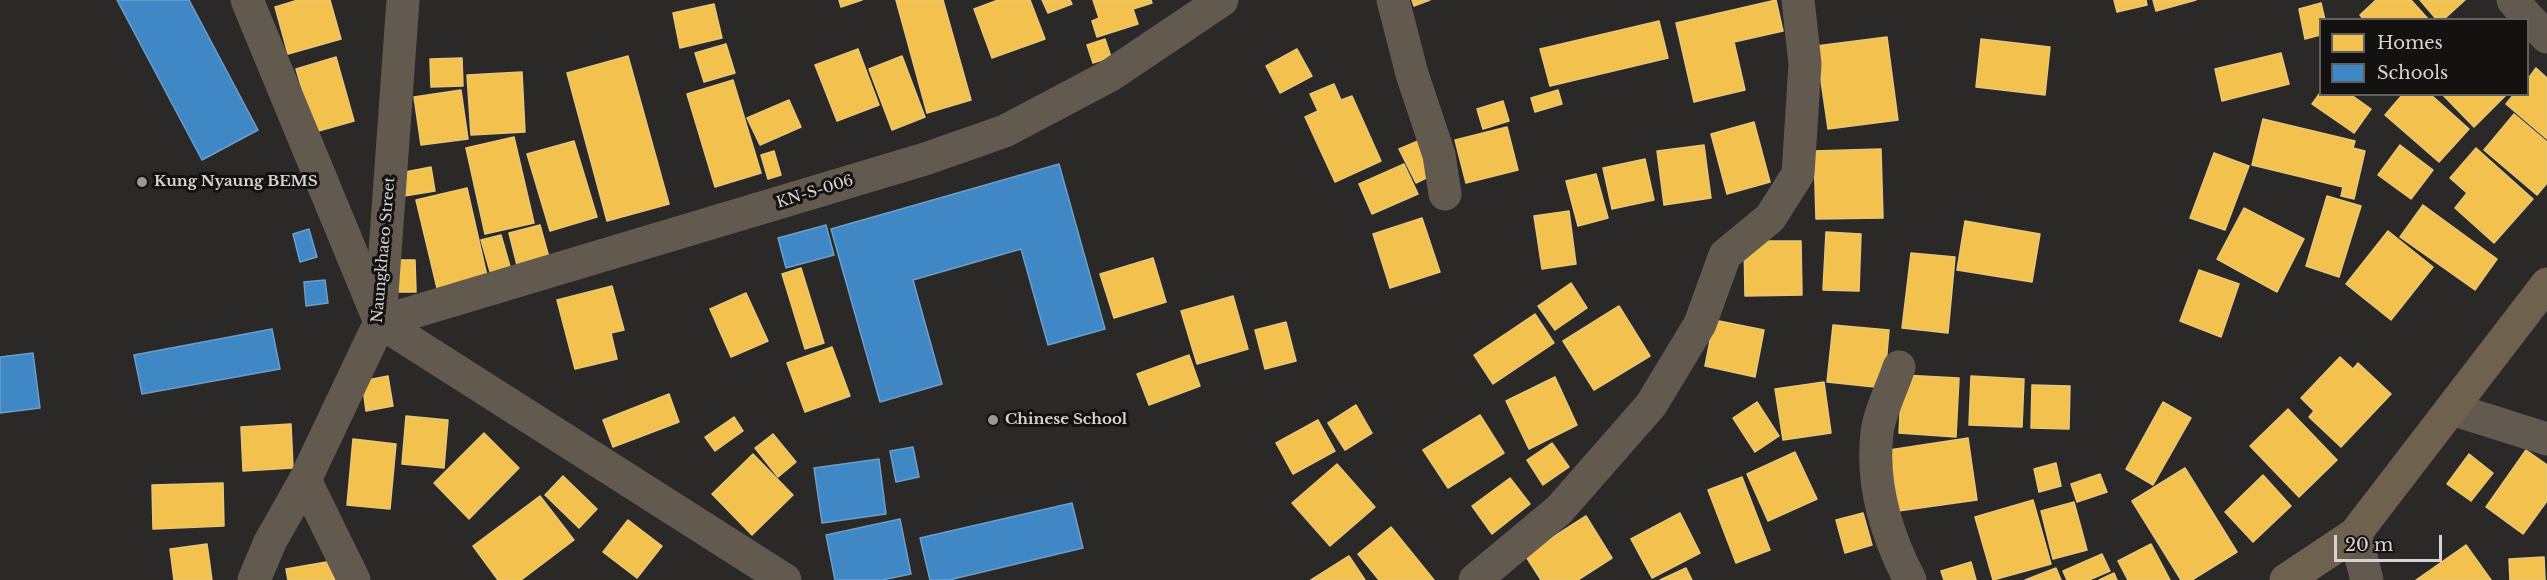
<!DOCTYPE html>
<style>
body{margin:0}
#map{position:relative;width:2547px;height:580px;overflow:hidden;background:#2a2928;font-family:"Libre Baskerville",serif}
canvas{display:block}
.legend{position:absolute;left:2319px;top:18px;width:210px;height:78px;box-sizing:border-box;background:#131211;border:2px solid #61605f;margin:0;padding:8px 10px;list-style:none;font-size:18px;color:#d6d4d3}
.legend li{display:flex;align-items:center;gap:12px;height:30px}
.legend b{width:30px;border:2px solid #61605f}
.scale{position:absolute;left:2334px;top:535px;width:108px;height:27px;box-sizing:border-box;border:3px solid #d6d4d3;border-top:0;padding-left:8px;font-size:18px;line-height:21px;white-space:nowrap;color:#d6d4d3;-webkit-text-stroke:4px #131211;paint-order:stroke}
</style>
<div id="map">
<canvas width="2547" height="580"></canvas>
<ul class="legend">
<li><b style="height:16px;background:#f2c14e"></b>Homes</li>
<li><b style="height:16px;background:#3f88c5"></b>Schools</li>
</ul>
<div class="scale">20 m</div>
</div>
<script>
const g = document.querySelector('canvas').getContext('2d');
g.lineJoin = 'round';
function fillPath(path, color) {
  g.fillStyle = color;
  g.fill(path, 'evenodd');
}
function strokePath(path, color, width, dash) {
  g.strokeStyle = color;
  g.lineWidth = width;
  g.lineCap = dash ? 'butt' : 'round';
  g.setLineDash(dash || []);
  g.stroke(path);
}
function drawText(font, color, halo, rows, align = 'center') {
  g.font = font + ' "Libre Baskerville",serif';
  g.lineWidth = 6;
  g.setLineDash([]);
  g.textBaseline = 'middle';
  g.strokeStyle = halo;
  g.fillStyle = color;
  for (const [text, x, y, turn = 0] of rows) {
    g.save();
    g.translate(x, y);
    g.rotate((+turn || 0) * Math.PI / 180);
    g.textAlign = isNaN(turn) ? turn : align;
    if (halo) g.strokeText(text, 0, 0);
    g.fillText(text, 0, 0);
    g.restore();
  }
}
const homes = new Path2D(`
 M298 0H330L341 39 288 54 275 7Z
 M839 0H862L841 7Z
 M896 0H943L971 100 927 113Z
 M998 0H1030L1045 39 992 58 974 9Z
 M1042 0H1070L1072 4 1048 13Z
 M1093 0H1151L1152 3 1133 9 1138 24 1097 37 1092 21 1099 18Z
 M1412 0H1430L1414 6Z
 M1776 0 1783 31 1734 42 1745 90 1694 102 1676 23Z
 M2114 0H2146L2147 5 2117 12Z
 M2153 0H2196L2156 11Z
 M2376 0H2411L2429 20H2364L2360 15Z
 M2420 0H2465L2443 20H2437Z
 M2321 3 2325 20H2320V35L2305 39 2299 9Z
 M714 4 722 38 680 48 673 13Z
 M1659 21 1668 58 1550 86 1540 49Z
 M1887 37 1898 120 1828 129 1816 46Z
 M1105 39 1111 57 1093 63 1087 45Z
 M1981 39 2050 47 2045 95 1976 87Z
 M726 44 735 73 704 82 695 53Z
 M858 49 879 105 837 121 815 65Z
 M1297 49 1312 76 1280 93 1266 66Z
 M2281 53 2289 84 2222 101 2215 69Z
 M628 56 669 204 607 221 567 73Z
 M902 56 925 117 892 130 869 69Z
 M336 57 354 121 315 132 296 69Z
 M462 58 463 86 431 87 430 59Z
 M2536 68 2547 78V139L2506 104 2514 94H2528V79Z
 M522 72 525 132 471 135 467 75Z
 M733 80 761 173 715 187 687 94Z
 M1334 84 1341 100 1352 96 1381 161 1335 182 1305 117 1318 111 1310 94Z
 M461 90 468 139 421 145 414 97Z
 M1558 90 1562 104 1535 112 1531 98Z
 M2320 93 2350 94 2371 109 2354 133 2312 104Z
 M2403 94H2430L2469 129 2439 162 2385 115Z
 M2442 94H2507L2474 127Z
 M789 100 801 127 760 145 747 118Z
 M1503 101 1509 121 1483 129 1477 109Z
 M2514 114 2547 142V183L2537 195 2484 150Z
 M2263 119 2355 141 2353 148 2365 151 2354 199 2341 196 2343 187 2252 165Z
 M1754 122 1770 182 1727 194 1711 134Z
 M1507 127 1518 170 1466 183 1455 140Z
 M514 137 534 223 485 234 466 148Z
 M574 141 597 217 550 231 527 154Z
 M1418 141 1434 174 1416 183 1399 149Z
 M1704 145 1711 198 1664 205 1657 151Z
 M2400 145 2433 170 2411 199 2378 175Z
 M2476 148 2533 199 2494 243 2455 208 2467 193 2450 178Z
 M1881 149 1883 218 1816 219 1814 151Z
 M774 151 781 175 768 179 761 155Z
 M2214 153 2249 166 2225 230 2190 218Z
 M1645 159 1654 200 1612 209 1603 168Z
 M1404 164 1418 194 1372 214 1359 184Z
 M431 167 435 191 404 196 400 173Z
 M1596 174 1608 218 1578 226 1566 181Z
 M467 188 487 276 437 288 416 200Z
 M2327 196 2361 206 2339 277 2306 266Z
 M2423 205 2497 259 2475 290 2400 237Z
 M2244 208 2304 239 2277 292 2217 259Z
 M1569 211 1576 264 1542 269 1534 216Z
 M1422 218 1440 272 1390 288 1373 234Z
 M1965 221 2040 234 2032 282 1957 270Z
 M540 225 550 261 518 269 509 233Z
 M2388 231 2433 267 2391 320 2346 284Z
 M1826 232 1861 234 1859 291 1823 290Z
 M501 235 513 277 493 282 481 240Z
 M1744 241H1801L1802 295 1745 296Z
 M1911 253 1955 257 1948 333 1902 328Z
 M1153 258 1166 302 1114 318 1100 274Z
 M389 260H415L416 292H390Z
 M801 268 824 343 805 349 782 274Z
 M2199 270 2239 284 2221 337 2180 321Z
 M1571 283 1587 308 1555 330 1538 306Z
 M612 286 624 330 611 333 617 359 575 369 557 300Z
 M746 293 768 341 731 357 710 309Z
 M1233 296 1248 349 1197 364 1181 311Z
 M1619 306 1650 356 1594 390 1563 341Z
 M1535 314 1554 343 1493 384 1474 355Z
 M1714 320 1764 330 1755 377 1705 366Z
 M1286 322 1296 361 1265 369 1255 330Z
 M1833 325 1889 330 1884 388 1827 382Z
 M832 347 850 396 805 412 787 363Z
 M1189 355 1200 386 1149 405 1137 374Z
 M2340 357 2353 369 2358 363 2391 394 2341 447 2309 417 2314 411 2301 398Z
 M1902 375 1959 378 1956 437 1899 433Z
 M388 376 393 406 366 411 362 381Z
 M1971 376 2024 379 2022 427 1969 425Z
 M1555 377 1577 425 1529 449 1506 401Z
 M1824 382 1831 433 1783 440 1775 389Z
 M2032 385 2070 386 2069 429 2031 428Z
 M669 394 679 422 613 447 603 420Z
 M1757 402 1779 436 1755 452 1733 418Z
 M2163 402 2191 418 2153 485 2126 469Z
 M1356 405 1372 433 1345 450 1328 423Z
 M2288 409 2337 460 2299 497 2250 446Z
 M1480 415 1504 453 1448 488 1423 450Z
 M406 416 448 420 444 468 402 464Z
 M734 417 743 431 715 451 705 437Z
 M1318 420 1335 451 1293 474 1276 443Z
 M291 424 293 468 243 471 241 427Z
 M484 433 519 468 469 519 434 483Z
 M773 434 796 462 778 477 755 448Z
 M1968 438 1977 500 1898 511 1889 450Z
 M353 439 396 444 390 509 347 505Z
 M1552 443 1569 467 1543 485 1527 460Z
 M2526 450 2547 465V501L2523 534 2486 507Z
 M1795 452 1817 499 1768 521 1747 474Z
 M753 454 793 495 752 535 712 494Z
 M2469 454 2493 473 2471 501 2447 484Z
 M2056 463 2061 486 2039 492 2034 469Z
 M1337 464 1375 507 1330 546 1292 503Z
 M2185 468 2237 552 2192 580H2181L2132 501Z
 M2100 474 2107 492 2077 502 2071 484Z
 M2263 475 2291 506 2253 542 2225 512Z
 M563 476 597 509 579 528 545 495Z
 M1742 477 1770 550 1736 563 1708 490Z
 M1510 478 1530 504 1492 534 1472 506Z
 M223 483 224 526 153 529 152 485Z
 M540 496 574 540 521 580H498L473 546Z
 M2033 500 2051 564 1993 580 1975 517Z
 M2074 502 2087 550 2053 559 2041 511Z
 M1680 513 1700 553 1652 578 1631 539Z
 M1863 513 1872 545 1845 553 1836 520Z
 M1586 516 1612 558 1578 580H1541L1525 555Z
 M628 520 662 546 637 578 603 552Z
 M1391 527 1434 580H1379L1358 554Z
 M207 544 212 580H174L170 549Z
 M2151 544 2170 580H2128L2118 561Z
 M2466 545 2491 580H2416Z
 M2102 554 2110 571 2089 580H2067L2063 571Z
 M1349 556 1365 580H1311Z
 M2544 557 2545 580H2510L2509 559Z
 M332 561 335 580H288L286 569Z
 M1971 562 1976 580H1944L1941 571Z
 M1686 568 1692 580H1660Z
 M2056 568 2061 580H2025Z
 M2114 573 2117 580H2099Z`);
const schools = new Path2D(`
 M117 0H189L258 130 202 160Z
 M1059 164 1105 329 1048 345 1021 249 913 280 942 384 880 402 831 229Z
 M826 225 834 255 786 268 778 238Z
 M309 229 317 257 300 262 293 234Z
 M325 280 328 303 306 306 304 282Z
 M272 329 280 369 142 394 134 355Z
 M33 353 40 408 0 413V357Z
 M913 447 919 477 896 482 890 451Z
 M879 459 886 514 822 523 814 468Z
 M1072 503 1083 548 949 580H930L920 538Z
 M900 519 911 574 882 580H835L826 535Z`);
const minor = new Path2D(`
 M247 0 380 322 785 580
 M1393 0 1412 74 1439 155 1445 194
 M2513 0 2527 17 2547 37
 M380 322 925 159 1005 131 1109 76 1222 0
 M1899 367C1893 386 1879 413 1877 433 1871 485 1886 534 1910 580
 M2452 409 2547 439
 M305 480 354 580
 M2355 534 2367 580
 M254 580 270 542 305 480 380 322 403 0
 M1475 580 1559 510 1651 405 1700 324 1725 255 1770 218 1798 174 1805 64 1798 0`);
const highway = new Path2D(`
 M2286 580 2355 534 2547 284`);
const markers = [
 [142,182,6,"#9a9897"],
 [993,420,6,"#9a9897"]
];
const poiNames = [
 ["Kung Nyaung BEMS",154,182],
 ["Chinese School",1005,420]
];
const streetNames = [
 ["KN-S-006",815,192,-17],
 ["Naungkhaeo Street",384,250,-85]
];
fillPath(homes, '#f2c14e');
strokePath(homes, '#eac776', 1.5);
fillPath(schools, '#3f88c5');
strokePath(schools, '#6c9fc9', 1.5);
strokePath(minor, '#635a4f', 33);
strokePath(highway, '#6e614e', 33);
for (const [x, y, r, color] of markers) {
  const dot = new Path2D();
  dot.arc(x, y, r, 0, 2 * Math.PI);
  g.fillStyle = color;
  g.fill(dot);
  strokePath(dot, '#131211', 2);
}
drawText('bold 15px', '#d6d4d3', '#131211', poiNames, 'left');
drawText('15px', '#d6d4d3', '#131211', streetNames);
</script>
